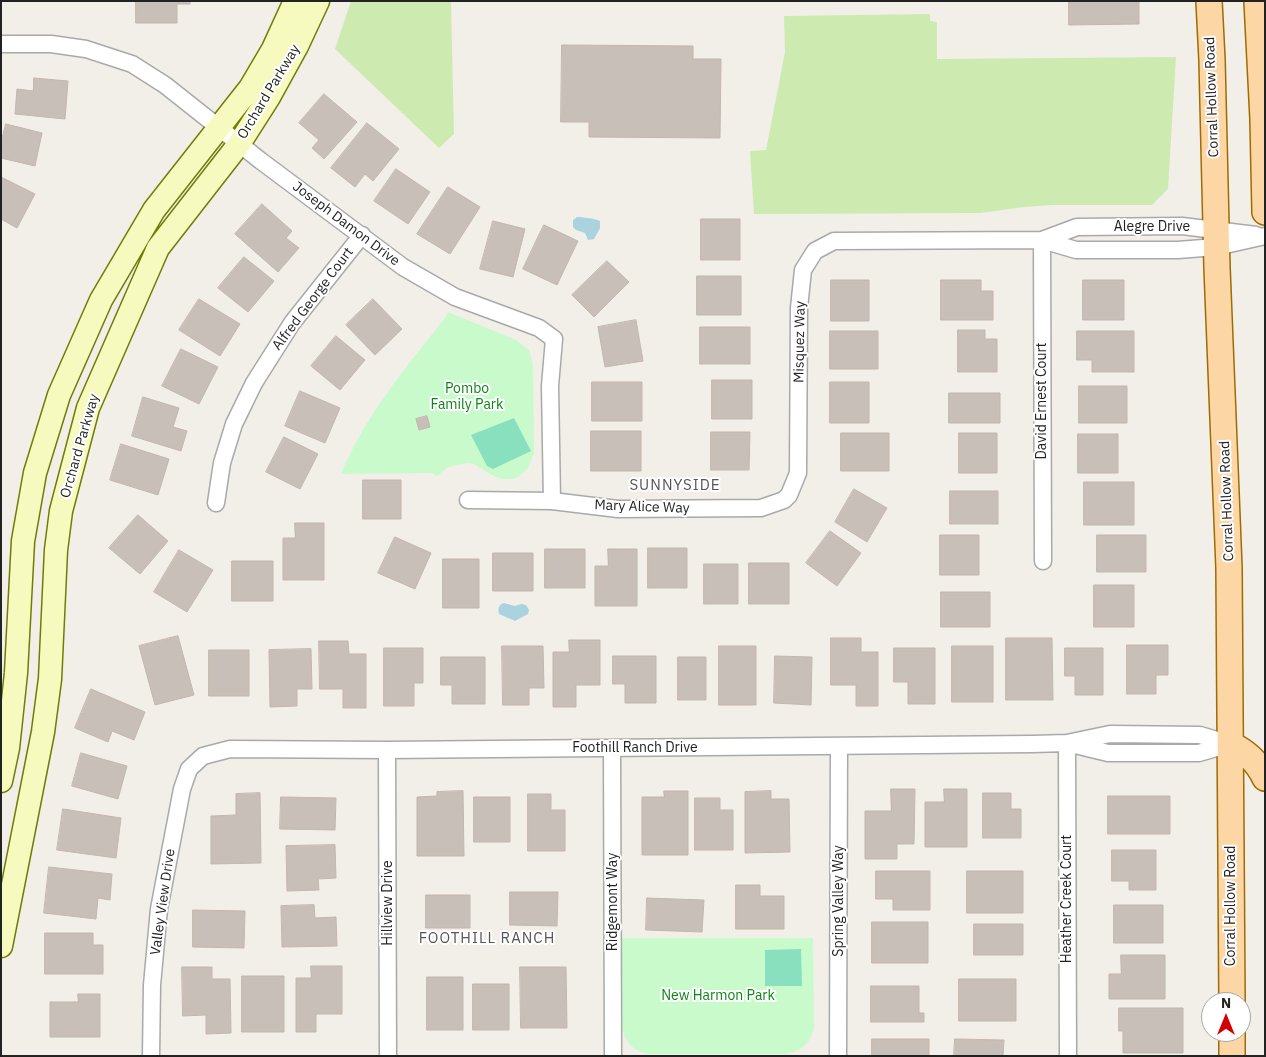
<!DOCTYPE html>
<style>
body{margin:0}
#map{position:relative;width:1266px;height:1057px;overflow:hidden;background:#f2efe9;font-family:"IBM Plex Sans",sans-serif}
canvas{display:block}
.frame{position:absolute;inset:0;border:2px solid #222;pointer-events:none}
.north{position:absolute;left:1201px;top:992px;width:50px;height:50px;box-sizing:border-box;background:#fff;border:1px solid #a7a7a7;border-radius:50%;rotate:0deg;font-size:14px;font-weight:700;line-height:20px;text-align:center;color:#222}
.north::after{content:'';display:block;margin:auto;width:18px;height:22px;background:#d40000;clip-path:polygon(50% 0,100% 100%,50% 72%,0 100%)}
</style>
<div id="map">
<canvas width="1266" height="1057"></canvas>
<div class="frame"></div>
<div class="north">N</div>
</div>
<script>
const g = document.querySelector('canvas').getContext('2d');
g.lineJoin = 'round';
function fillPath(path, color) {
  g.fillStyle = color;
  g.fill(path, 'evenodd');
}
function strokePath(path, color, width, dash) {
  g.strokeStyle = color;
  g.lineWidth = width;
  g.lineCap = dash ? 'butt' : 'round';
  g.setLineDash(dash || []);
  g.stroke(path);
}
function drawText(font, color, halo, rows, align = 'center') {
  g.font = font + ' "IBM Plex Sans",sans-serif';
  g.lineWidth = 4;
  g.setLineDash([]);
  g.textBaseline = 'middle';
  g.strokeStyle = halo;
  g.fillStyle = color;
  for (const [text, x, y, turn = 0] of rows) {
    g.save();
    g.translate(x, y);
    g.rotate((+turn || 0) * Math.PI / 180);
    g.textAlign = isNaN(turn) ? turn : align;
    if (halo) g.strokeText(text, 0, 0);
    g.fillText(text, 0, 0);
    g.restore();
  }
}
const grass = new Path2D(`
 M351 1H451L454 134 439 148 335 49Z
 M930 14V21L937 22V59L1176 57 1168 189 1152 205H1052L1024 207 981 213 754 214 750 151 766 150 785 52 784 16Z`);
const park = new Path2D(`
 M448 312 516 340 529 350 533 365 534 453 528 468 518 477 512 479H503L495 477 474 464 467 463 448 467 437 476 432 473 341 474C365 416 406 367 445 318Z
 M622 938H813L814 1028C810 1045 801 1051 785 1054H649C633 1051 625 1043 622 1027Z`);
const pitch = new Path2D(`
 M514 418 531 451 493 469 487 466 471 435Z
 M801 949 802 986H765V950Z`);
const water = new Path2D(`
 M577 217C582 217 597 219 600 221V228L594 239 588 240 585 233 576 230 573 227V220Z
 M504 603 515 606 521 604 526 605 529 610 528 614 515 621 499 614C498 609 498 605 504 603Z`);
const building = new Path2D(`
 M136 1H190V4H177V23H136Z
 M1069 1H1139V24L1069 25Z
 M562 45 693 46V59H721L720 138 589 137V122H561Z
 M34 78 68 81 65 119 15 114 17 89 33 91Z
 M324 94 357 122 324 159 312 148 319 140 299 123Z
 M367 123 399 149 373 181 365 174 355 187 331 168Z
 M6 124 42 133 35 166 1 158V143Z
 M396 169 430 192 408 224 374 201Z
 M1 177 35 194 17 228 1 219Z
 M448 187 480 207 450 254 417 234Z
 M262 204 292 231 286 238 299 248 278 272 235 234Z
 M701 219H740V260H701Z
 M493 221 525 229 513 277 480 269Z
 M544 225 578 241 557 285 523 269Z
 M244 257 274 281 248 312 218 288Z
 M607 261 629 282 594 317 572 295Z
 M697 276H741V315H697Z
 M831 280H869V321H831Z
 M941 280H981V291H993V320H941Z
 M1083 280H1124V320H1083Z
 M199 299 240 324 220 356 179 330Z
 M373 299 402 329 375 355 346 325Z
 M636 320 643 361 605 367 598 327Z
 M700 327H750V364H700Z
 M958 330H985V339H997V372H958Z
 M830 331H878V369H830Z
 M1077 331H1134V372H1092V360H1077Z
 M336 336 365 360 340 390 311 366Z
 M181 349 218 367 199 404 162 386Z
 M712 380H752V419H712Z
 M592 382H642V421H592Z
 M830 382H869V423H830Z
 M1079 386H1127V423H1079Z
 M300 391 340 408 325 443 285 426Z
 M949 393H1000V423H949Z
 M143 397 179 408 173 427 187 431 181 451 132 436Z
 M427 416 430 427 419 430 416 419Z
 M591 431H641V471H591Z
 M711 432H750L749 470H711Z
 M841 433H889V471H841Z
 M959 433H997V473H959Z
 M1078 434H1118V473H1078Z
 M284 437 318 454 300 489 266 472Z
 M121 444 169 459 158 495 110 480Z
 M363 480H401V519H363Z
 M1084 482H1134V525H1084Z
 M854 489 887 508 867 542 835 522Z
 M950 491H998V524H950Z
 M138 515 168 541 140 574 109 548Z
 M295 523H324V580H283V538H295Z
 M830 531 861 553 837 586 806 563Z
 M940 535H979V575H940Z
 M1097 535H1146V572H1097Z
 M395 537 431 553 415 589 378 573Z
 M648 548H687V588H648Z
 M545 549H585V588H545Z
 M608 549H637V606H595V566H608Z
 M179 550 213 570 187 612 154 592Z
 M493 553H533V591H493Z
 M443 559H479V608H443Z
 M232 561H273V601H232Z
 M749 563H789V604H749Z
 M704 564H738V604H704Z
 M1094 585H1134V627H1094Z
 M941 592H990V627H941Z
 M178 636 194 695 155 705 139 646Z
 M831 638H861V652H878V706H856V685H831Z
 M1006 638H1052L1053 700H1006Z
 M569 640H600V685H576V707H553V652H569Z
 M319 641H348L349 654H366V708H343V689H320Z
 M1127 645H1168V675H1156V694H1127Z
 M502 646H543L544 688H529V705H503Z
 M719 646H756V705H719Z
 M952 646H993V702H952Z
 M384 648H423V683H414V706H384Z
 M894 648H935V704H908V682H894Z
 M1065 648H1103V695H1075V676H1065Z
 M311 649 312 689H297V706L270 707 269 650Z
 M209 650H249V696H209Z
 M613 656H656V703H625V684H613Z
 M775 656 812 657 811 705 774 703Z
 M441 657H485V704H452V685H441Z
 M678 657H706V700H678Z
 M91 689 145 712 134 740 112 731 108 742 75 728Z
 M81 753 127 766 118 799 72 786Z
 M891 789H915L914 844H897V859H865V811H891Z
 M944 789H967V847H925V802H944Z
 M463 791 464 856H417V797L437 796V792Z
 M664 791H688V855H642V797H664Z
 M771 791V799H789L790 852 745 853V792Z
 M260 793 261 863 211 864V816L236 815V794Z
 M983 793H1011V809H1021V838H983Z
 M528 794H551V810H565V851H528Z
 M1108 796H1170V834H1108Z
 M281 797 336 798 335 830 280 829Z
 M474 797H510V842H474Z
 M695 798H720V810H733V850H695Z
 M63 809 121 818 116 858 57 850Z
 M335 845 336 878 318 879 319 890 287 891 286 846Z
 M1112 850H1156V890H1129V881H1112Z
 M49 867 112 874 110 900 98 898 96 919 44 913Z
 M876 871H930V910H893V899H876Z
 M967 871H1023V913H967Z
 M736 885H760V896H784V929H736Z
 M510 892H558L557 926 510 925Z
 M426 895H470V928H426Z
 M647 898 704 900 702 932 646 930Z
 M314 905 315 918 336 917 337 946 282 947 281 906Z
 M1114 905H1163V943H1114Z
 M193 910 245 911 244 948 193 947Z
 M872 922H928V963H872Z
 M974 924H1023V955H974Z
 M45 933H93V945H103V974H45Z
 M1121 955H1165V999H1109V974H1121Z
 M311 966H342V1014H316V1032H296V978H311Z
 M182 967H212V979H230L231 1033 206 1034V1015L183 1016Z
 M520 967H566L567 1028H521Z
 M242 976H284V1032H242Z
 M427 977H463V1030H427Z
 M959 979H1016V1021H959Z
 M473 984H509V1030H473Z
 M871 986H919V1013H924V1022H871Z
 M78 994H100V1037H50V1002H78Z
 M1119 1008H1183V1053H1123V1031H1119Z
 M872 1039H929V1056H872Z
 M955 1039 1004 1040 1003 1056H954Z`);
const street = new Path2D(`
 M1 44H51L86 49 132 64 165 85 261 161 403 267 455 297 539 328 554 339 550 386 552 501
 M1042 240 1043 561
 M1042 240 1077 227 1182 226 1256 235
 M468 500 552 501 618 509 761 508 784 500 789 495 798 473 799 308 803 270 815 251 834 241 1042 240 1076 250H1178L1216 247 1265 236
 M216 503 222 463 234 424 254 383 292 323 362 235
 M1067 743 1068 1056
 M1071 744 1108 753H1199L1230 744
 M612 748 613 1056
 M387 750 388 1056
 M151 1056 152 985 159 909 182 789 189 769 203 756 230 749 387 750 1032 744 1067 743 1110 734 1200 735 1230 744
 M838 1056 839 747`);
const secondary = new Path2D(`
 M1 781 8 748 16 673 23 541 35 473 59 395 101 300 154 210 250 88 273 49 295 1
 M1 946 43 732 50 679 56 550 61 511 88 408 158 248 239 144 269 97 297 46 318 1`);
const primary = new Path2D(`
 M1209 1 1212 60 1217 268 1229 568 1232 1002
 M1257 1 1263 119 1265 212
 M1230 744C1246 752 1257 761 1265 778
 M1232 1032V1056`);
const streetNames = [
 ["Orchard Parkway",269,92,-59],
 ["Corral Hollow Road",1212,97,-92],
 ["Joseph Damon Drive",346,224,37],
 ["Alegre Drive",1152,227],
 ["Alfred George Court",313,299,-53],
 ["Misquez Way",800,342,-89],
 ["David Ernest Court",1042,401,-90],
 ["Orchard Parkway",80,446,-74],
 ["Corral Hollow Road",1227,501,-92],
 ["Mary Alice Way",642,507,2],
 ["Foothill Ranch Drive",635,748],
 ["Heather Creek Court",1067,899,-90],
 ["Spring Valley Way",839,901,-90],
 ["Valley View Drive",163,902,-82],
 ["Ridgemont Way",613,902,-90],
 ["Hillview Drive",388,903,-90],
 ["Corral Hollow Road",1231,906,-90]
];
const parkNames = [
 ["Pombo",467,389],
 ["Family Park",467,405],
 ["New Harmon Park",718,996]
];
const neighbourhoodNames = [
 ["SUNNYSIDE",675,486],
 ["FOOTHILL RANCH",487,939]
];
fillPath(grass, '#cdebb0');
fillPath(park, '#c8facc');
fillPath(pitch, '#88e0be');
fillPath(water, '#aad3df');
fillPath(building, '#c7bfb8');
strokePath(building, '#c4b6ab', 1);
strokePath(street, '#a9a9a9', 19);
strokePath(secondary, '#707d05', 25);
strokePath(primary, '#a06b00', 28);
strokePath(street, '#fff', 16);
strokePath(secondary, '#f7fabf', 22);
strokePath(primary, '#fcd6a4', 25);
drawText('14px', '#222', '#fff', streetNames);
drawText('14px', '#0c8416', '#fff', parkNames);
g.letterSpacing = '1px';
drawText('15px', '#555', '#fff', neighbourhoodNames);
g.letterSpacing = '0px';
</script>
